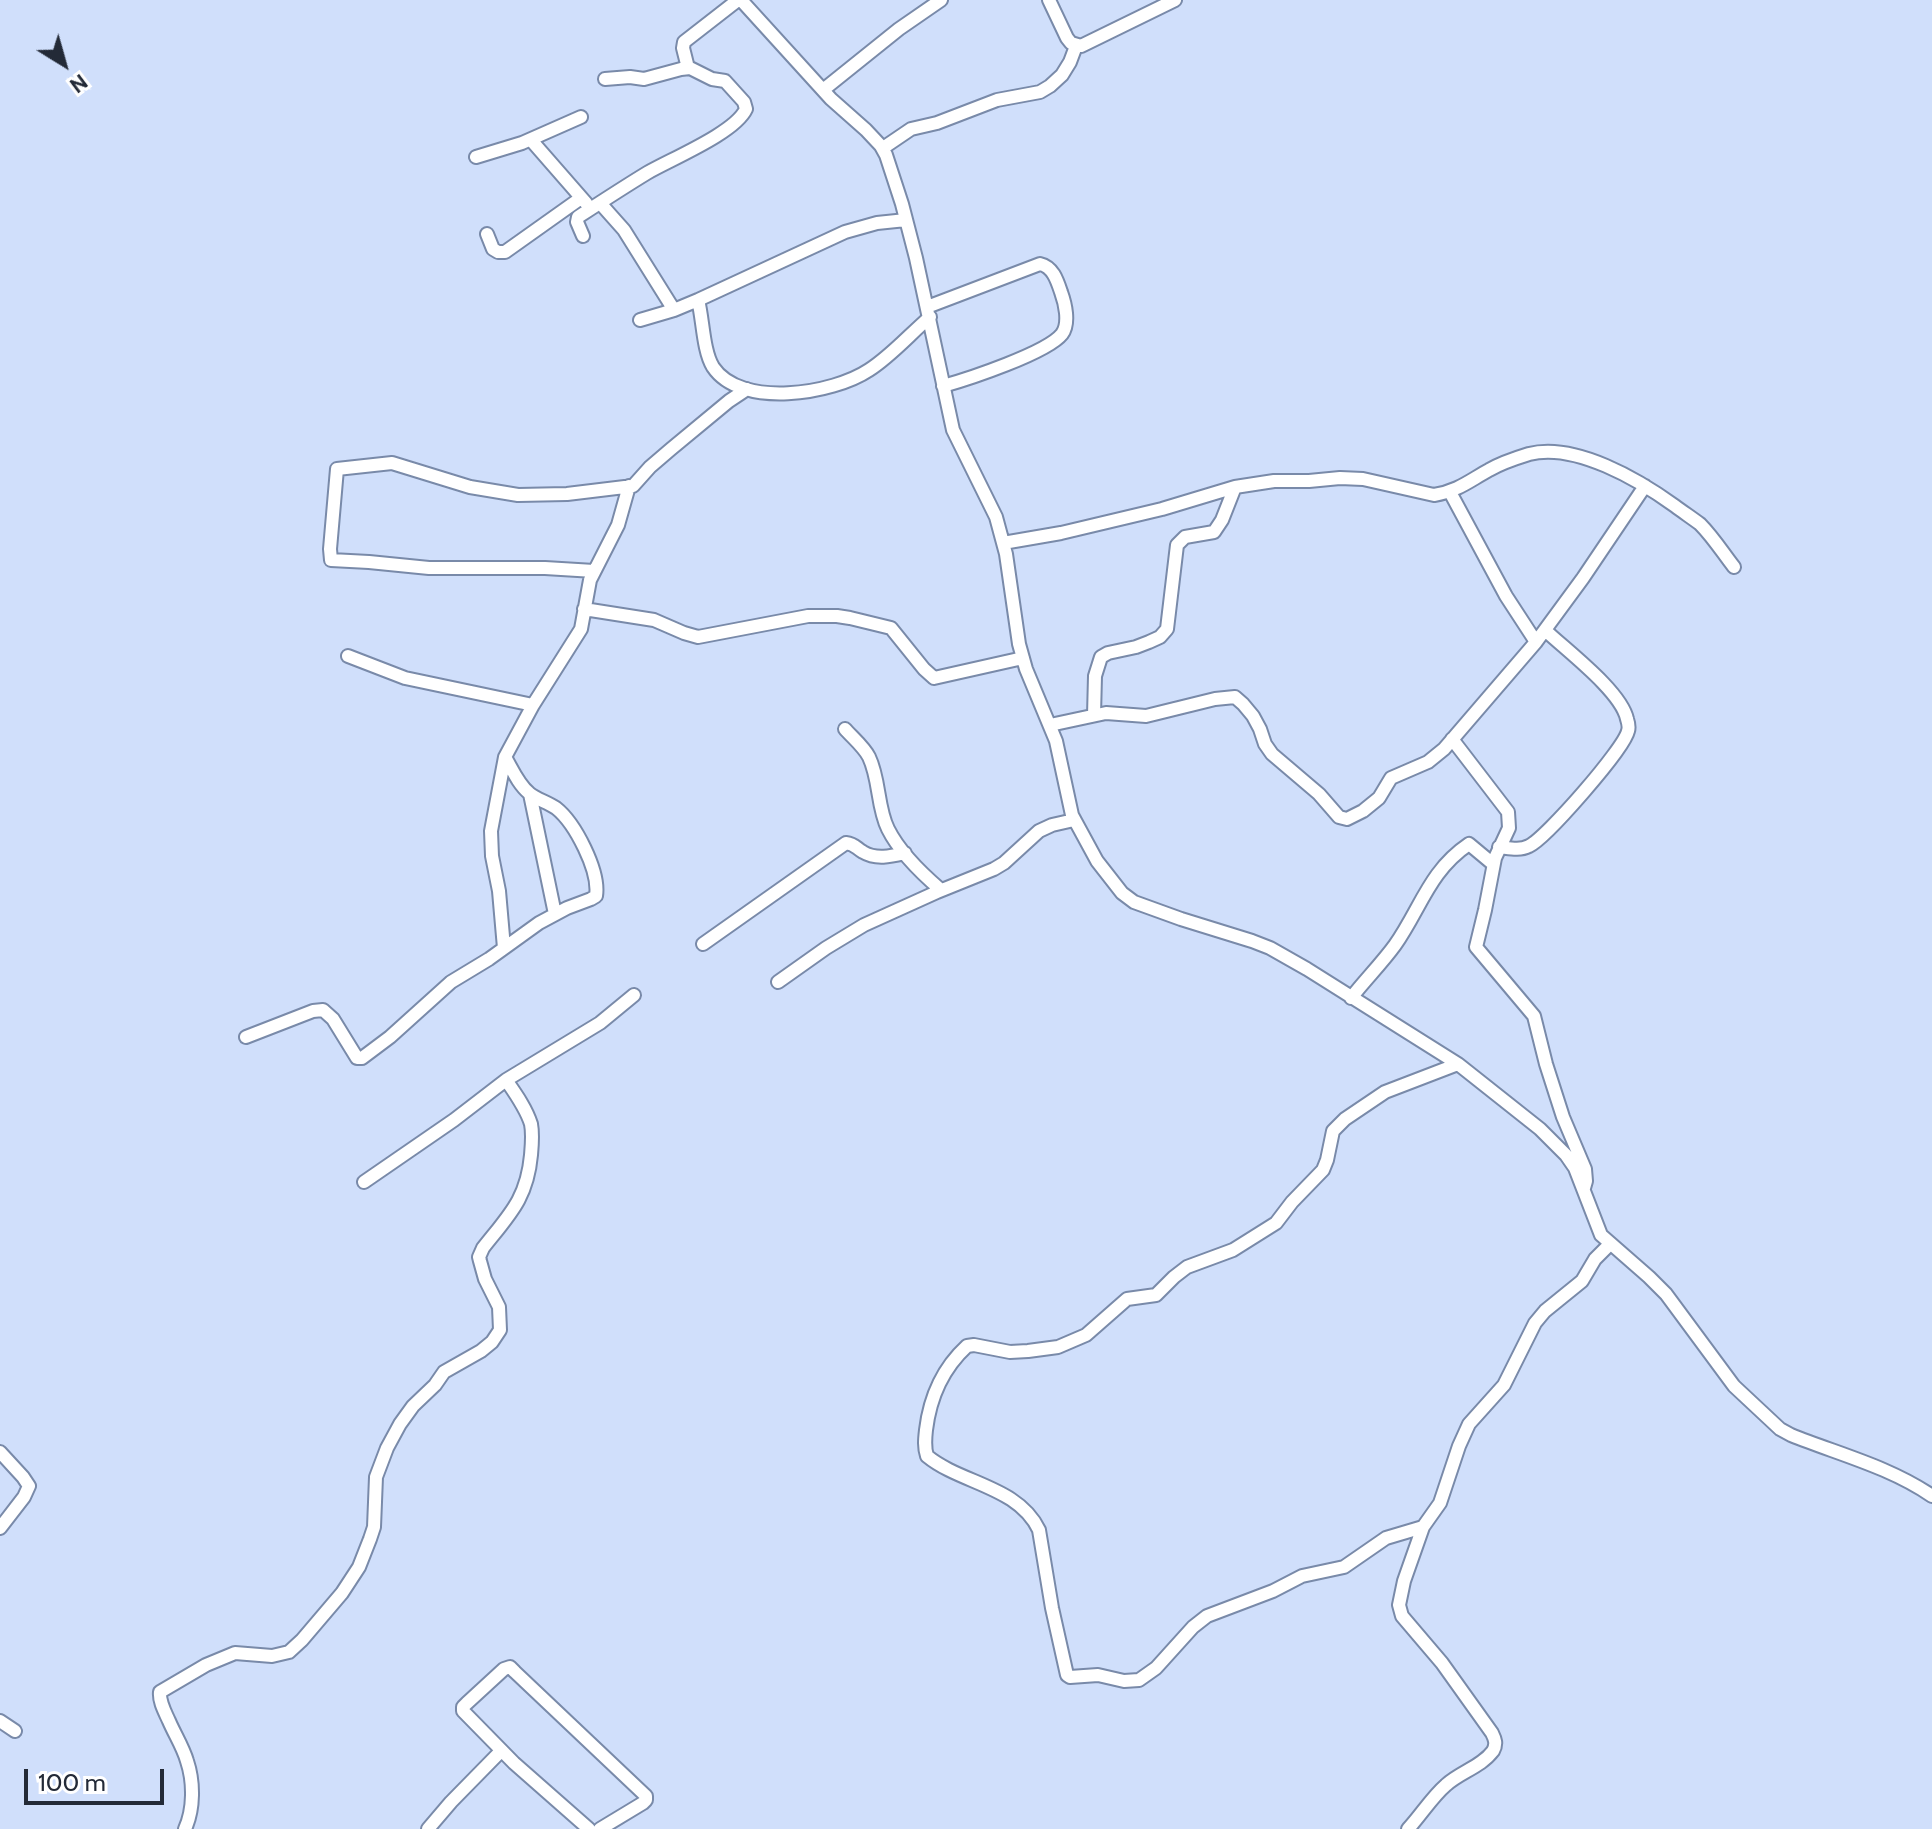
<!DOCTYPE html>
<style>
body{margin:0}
#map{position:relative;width:1932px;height:1829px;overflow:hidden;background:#d0dffb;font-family:Cabin,sans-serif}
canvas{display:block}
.north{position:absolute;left:24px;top:24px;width:80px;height:80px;-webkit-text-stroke:6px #fff;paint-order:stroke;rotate:143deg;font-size:22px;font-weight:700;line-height:32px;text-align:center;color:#232a37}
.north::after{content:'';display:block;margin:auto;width:28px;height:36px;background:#232a37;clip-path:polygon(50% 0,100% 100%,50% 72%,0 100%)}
.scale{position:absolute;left:24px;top:1769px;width:140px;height:36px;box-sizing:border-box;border:4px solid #232a37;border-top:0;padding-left:10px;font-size:24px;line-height:28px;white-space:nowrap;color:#232a37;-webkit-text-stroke:6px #fff;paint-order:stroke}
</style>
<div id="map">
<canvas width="1932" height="1829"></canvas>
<div class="north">N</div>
<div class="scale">100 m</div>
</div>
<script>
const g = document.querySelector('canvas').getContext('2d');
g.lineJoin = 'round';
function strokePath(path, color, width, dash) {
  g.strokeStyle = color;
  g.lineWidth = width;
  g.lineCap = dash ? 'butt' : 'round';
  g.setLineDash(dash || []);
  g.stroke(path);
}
const minor = new Path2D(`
 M741 0 831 99 866 130 881 146 886 155 902 204 916 258 953 430 996 517 1006 554 1019 644 1026 669 1056 741 1072 815 1097 861 1122 893 1134 902 1181 919 1252 941 1270 948 1307 969 1458 1064 1540 1129 1566 1155 1575 1168 1601 1235 1649 1277 1666 1294 1734 1386 1780 1429 1791 1435C1838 1454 1890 1467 1932 1496
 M1049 0 1067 38 1071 43 1081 46 1175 0
 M688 68 683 48 684 42 738 0
 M823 90 899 29 941 0
 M531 140 586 203
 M883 148 911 129 937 123 997 100 1040 92 1050 86 1062 75 1070 62 1076 46
 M476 157 522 143 581 117
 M600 203 624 230 674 310
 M487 234 493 249 498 252H505L581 198
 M583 236 577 222 578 217C601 202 624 187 647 173 671 159 735 133 746 109L744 102 725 81 712 79 690 68 681 69 644 79 630 77 605 79
 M698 300C703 319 703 351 713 367 741 409 833 394 869 370 891 356 910 334 930 317
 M927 307 1040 264C1053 267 1057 280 1061 292 1065 303 1070 323 1062 334 1047 353 968 379 943 386
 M640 320 674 310 698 300 845 232 877 223 906 220
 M1450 492 1506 596 1536 642
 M1003 543 1061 533 1162 509 1235 487 1274 481H1309L1340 478 1363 479 1434 495C1458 491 1469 481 1489 470 1501 463 1516 458 1529 454 1575 442 1639 480 1675 506 1683 512 1692 518 1700 524 1713 537 1723 553 1734 567
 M594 571 545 568H429L369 562 331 560 330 549 337 469 392 463 470 487 518 495 567 494 633 486 650 467 671 449 729 401 747 389
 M584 609 654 620 684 633 698 637 808 616H837L850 618 891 628 924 669 934 678 1023 658
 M348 656 405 678 533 705
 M1094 715 1095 676 1101 657 1108 653 1136 647 1149 642 1160 637 1167 629 1177 545 1185 537 1214 532 1222 520 1235 487
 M1050 725 1106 713 1146 716 1215 699 1235 697 1243 704 1253 716 1260 729 1265 744 1272 754 1319 794 1339 817 1347 819 1363 811 1379 798 1391 778 1428 762 1444 749 1536 642 1583 578 1645 486
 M845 729C852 737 864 747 869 757 880 780 877 807 888 829 900 853 921 873 941 890
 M1452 739 1508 812 1509 828 1495 858 1485 910 1476 947 1534 1016 1546 1064 1563 1117 1585 1169 1586 1181 1584 1188
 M530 794 555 914
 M1499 847C1509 848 1519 851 1529 846 1546 838 1624 749 1628 731 1629 728 1628 722 1627 719 1621 691 1566 650 1545 630
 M703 944 846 843C855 844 856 848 863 852 876 860 892 856 905 853
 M504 948 499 891 492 856 491 831 505 757 533 705 581 629 590 580 618 525 629 486
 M778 982 826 948 864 925 937 892 994 869 1004 863 1039 831 1052 825 1074 820
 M1351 998C1365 980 1382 963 1395 945 1421 908 1429 871 1469 844L1493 864
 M246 1037 313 1011 323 1010 333 1019 357 1058H362L390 1037 451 982 489 959 539 923 567 908 591 899 596 896C600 871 575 823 556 808 547 802 536 799 529 793 518 784 512 769 505 757
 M364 1182 454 1120 506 1080 600 1023 634 995
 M0 1452 23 1477 29 1486 24 1497 0 1528
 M1423 1527 1386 1538 1344 1567 1302 1576 1273 1591 1207 1616 1193 1627 1156 1668 1139 1680 1124 1681 1098 1675 1070 1677 1067 1675 1052 1608 1039 1530C1018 1486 961 1484 927 1456 924 1447 925 1439 926 1430 930 1397 942 1369 967 1346L974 1345 1010 1352 1028 1351 1058 1347 1086 1335 1127 1299 1156 1295 1174 1277 1187 1267 1233 1250 1276 1223 1292 1202 1323 1170 1327 1160 1333 1131 1345 1119 1385 1092 1458 1064
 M0 1721 15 1731
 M185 1829C194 1809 194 1782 187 1761 183 1747 175 1735 169 1721 165 1712 159 1702 160 1692L206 1665 235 1653 272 1656 289 1652 302 1640 342 1593 359 1567 370 1539 374 1527 376 1477 387 1448 400 1424 413 1406 435 1385 444 1372 481 1351 492 1342 500 1330 499 1307 485 1279 480 1261 479 1257 483 1248C509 1215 527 1199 531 1155 532 1144 533 1134 531 1124 526 1108 515 1093 506 1080
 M428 1829 451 1802 501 1751
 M589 1829 514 1763 463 1711V1707L467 1703 504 1669 510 1667 515 1672 646 1796V1800L643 1803 600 1829
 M1408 1829C1421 1815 1432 1797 1446 1785 1460 1772 1481 1767 1493 1751 1497 1744 1495 1739 1492 1733L1442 1663 1402 1616 1399 1605 1404 1581 1423 1527 1440 1503 1459 1446 1469 1424 1504 1385 1535 1323 1545 1311 1582 1281 1595 1259 1610 1244`);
strokePath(minor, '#798aa9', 16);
strokePath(minor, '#fff', 12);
</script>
